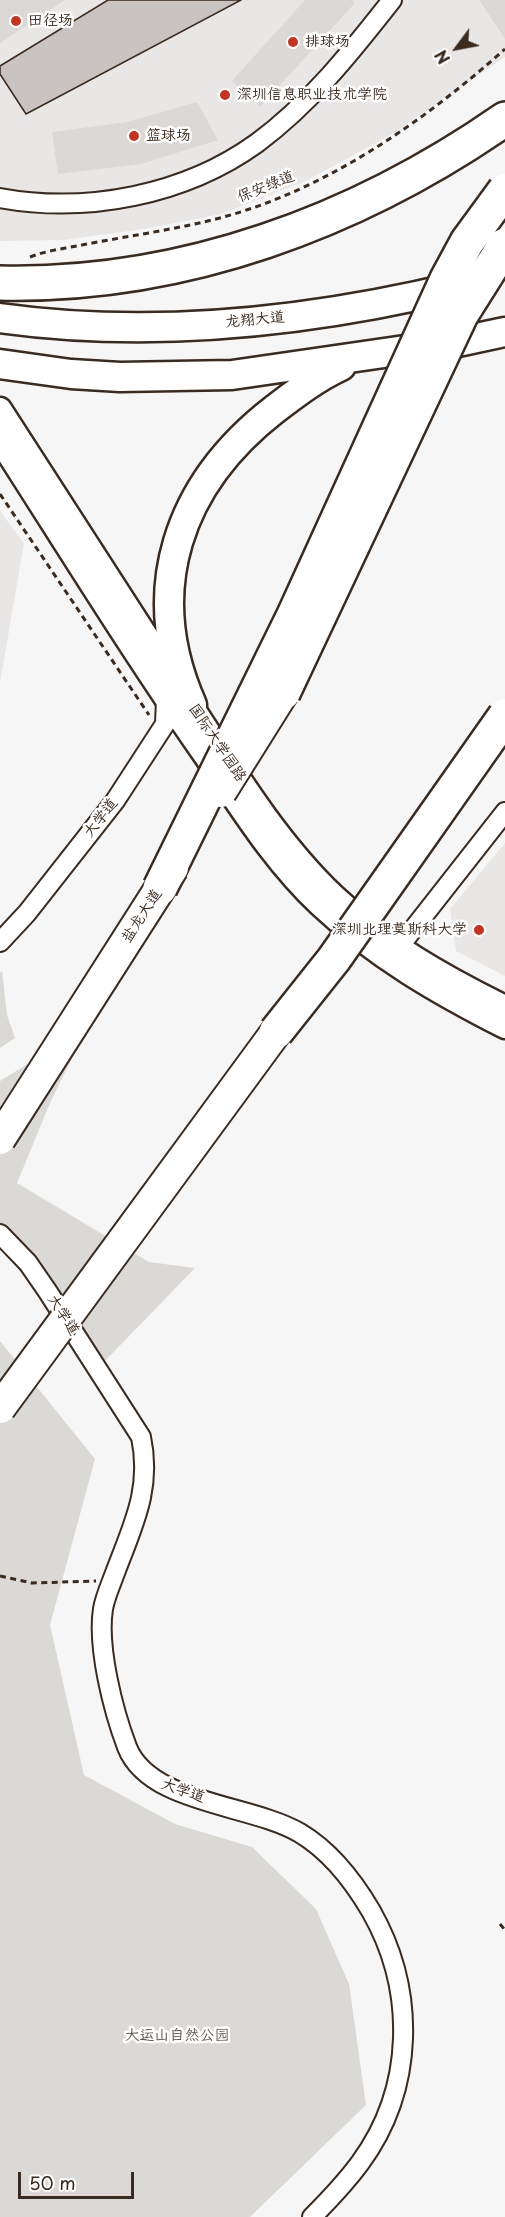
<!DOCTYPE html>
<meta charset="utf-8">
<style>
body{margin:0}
#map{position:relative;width:505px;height:2217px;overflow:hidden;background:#f7f6f6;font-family:"Playpen Sans",sans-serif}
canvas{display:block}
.north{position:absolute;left:427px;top:18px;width:60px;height:60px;-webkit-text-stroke:4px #fff;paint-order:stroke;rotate:238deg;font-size:16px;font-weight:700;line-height:24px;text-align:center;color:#3b2a1e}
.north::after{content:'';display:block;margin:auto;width:21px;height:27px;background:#3b2a1e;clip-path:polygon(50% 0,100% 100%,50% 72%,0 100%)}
.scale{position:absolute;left:18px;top:2172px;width:116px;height:27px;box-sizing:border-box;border:3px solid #3b2a1e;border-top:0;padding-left:8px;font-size:18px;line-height:21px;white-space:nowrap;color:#3b2a1e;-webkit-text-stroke:4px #fff;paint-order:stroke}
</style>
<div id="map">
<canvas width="505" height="2217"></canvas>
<div class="north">N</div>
<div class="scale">50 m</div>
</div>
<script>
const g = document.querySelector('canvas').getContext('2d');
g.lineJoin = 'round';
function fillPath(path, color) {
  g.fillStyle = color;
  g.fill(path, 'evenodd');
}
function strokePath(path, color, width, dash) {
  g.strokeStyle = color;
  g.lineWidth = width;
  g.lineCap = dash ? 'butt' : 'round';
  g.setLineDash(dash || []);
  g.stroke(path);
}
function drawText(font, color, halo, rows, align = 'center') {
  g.font = font + ' "Playpen Sans","LXGW WenKai TC",sans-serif';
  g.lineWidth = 5;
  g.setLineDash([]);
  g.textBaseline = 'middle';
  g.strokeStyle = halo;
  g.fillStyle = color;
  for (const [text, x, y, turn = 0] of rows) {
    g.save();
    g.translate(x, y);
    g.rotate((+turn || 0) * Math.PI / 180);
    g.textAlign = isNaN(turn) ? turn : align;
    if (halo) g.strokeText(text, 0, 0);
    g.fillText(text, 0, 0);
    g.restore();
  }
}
const built = new Path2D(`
 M0 0H479L505 39V57L394 133 306 181 221 214 144 229 64 240 0 241Z
 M0 511 24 543 0 683Z
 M505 843V976L456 951 450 909Z`);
const green = new Path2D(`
 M0 0H65L0 43Z
 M305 0H352L355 3 260 107 232 81Z
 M479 0H505V39Z
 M197 102 218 140 141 164 58 174 52 132 127 122Z
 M2 971 7 1015 15 1038 0 1048V973Z
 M76 1050 50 1103 17 1183 149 1262 195 1268 102 1364 0 1225V1081L26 1065Z
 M0 1341 95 1459 50 1625 84 1775 175 1824 252 1847 316 1909 349 1984 366 2105 250 2217H0Z`);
const building = new Path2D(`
 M108 0H241L26 114 0 74V66Z`);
const path = new Path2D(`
 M30 257C48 250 68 248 87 244 129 236 171 230 212 220 322 193 422 123 505 49
 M0 494 149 715
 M0 1576 32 1583 96 1581
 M500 1924 505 1930`);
const minor = new Path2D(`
 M0 198C87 214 185 195 257 143 310 104 352 51 392 0
 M0 942 27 913 115 801 165 724 166 699
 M392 956 505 812
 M0 1234 28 1263 48 1292 141 1437C152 1489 133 1525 115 1573 111 1584 105 1597 103 1609 97 1647 113 1710 127 1747 149 1804 251 1804 300 1833 330 1851 354 1882 371 1911 416 1990 415 2088 360 2163 346 2182 329 2200 312 2217`);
const tertiary = new Path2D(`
 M0 409C60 502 120 595 180 688 227 759 272 837 334 896 384 943 444 977 505 1007
 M0 441C68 547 134 654 206 757 241 808 274 862 320 905 374 956 438 993 505 1027`);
const primary = new Path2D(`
 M0 318C152 339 311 322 460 286
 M0 364 71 374 120 377 232 375 453 343 505 332
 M0 443 3 446
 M192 705C141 590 178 484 275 409 296 393 317 377 341 366`);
const motorway = new Path2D(`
 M0 283C182 287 357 222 505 119`);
const trunkBridge = new Path2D(`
 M221 792 283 693
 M0 1139 173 868
 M0 1408 276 1032`);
const motorwayBridge = new Path2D(`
 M283 693 461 315 505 245
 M160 888 294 615 447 279 467 242 505 190
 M276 1032 334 959 505 716`);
const markers = [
 [16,21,6,"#c8321e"],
 [293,42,6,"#c8321e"],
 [225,95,6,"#c8321e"],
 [134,136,6,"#c8321e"],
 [479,930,6,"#c8321e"]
];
const poiNames = [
 ["田径场",28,21],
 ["排球场",305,42],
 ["深圳信息职业技术学院",237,95],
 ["篮球场",146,136],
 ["深圳北理莫斯科大学",467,930,"right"]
];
const streetNames = [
 ["保安绿道",266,187,-22],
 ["龙翔大道",255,320,-5],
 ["国际大学园路",217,743,56],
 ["大学道",101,818,-52],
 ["盐龙大道",142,916,-57],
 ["大学道",63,1315,57],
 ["大学道",183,1791,19]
];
const parkNames = [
 ["大运山自然公园",177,2036]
];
fillPath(built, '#e9e7e6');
fillPath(green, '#dbd9d6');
fillPath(building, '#c9c3c1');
strokePath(building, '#3b2a1e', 1.5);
strokePath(minor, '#3b2a1e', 22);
strokePath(tertiary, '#3b2a1e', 27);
strokePath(primary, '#3b2a1e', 33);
strokePath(motorway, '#3b2a1e', 38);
strokePath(path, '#3b2a1e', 3, [6, 4.5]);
strokePath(minor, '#fff', 18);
strokePath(tertiary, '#fff', 22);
strokePath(primary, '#fff', 28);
strokePath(motorway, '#fff', 33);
strokePath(trunkBridge, '#3b2a1e', 34, []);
strokePath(motorwayBridge, '#3b2a1e', 38, []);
strokePath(trunkBridge, '#fff', 30);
strokePath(motorwayBridge, '#fff', 33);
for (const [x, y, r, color] of markers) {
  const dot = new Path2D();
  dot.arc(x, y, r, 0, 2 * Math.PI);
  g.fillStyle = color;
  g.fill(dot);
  strokePath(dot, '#fff', 2);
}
drawText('15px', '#3b2a1e', '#fff', poiNames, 'left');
drawText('15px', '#3b2a1e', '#fff', streetNames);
drawText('15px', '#63564c', '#fff', parkNames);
</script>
